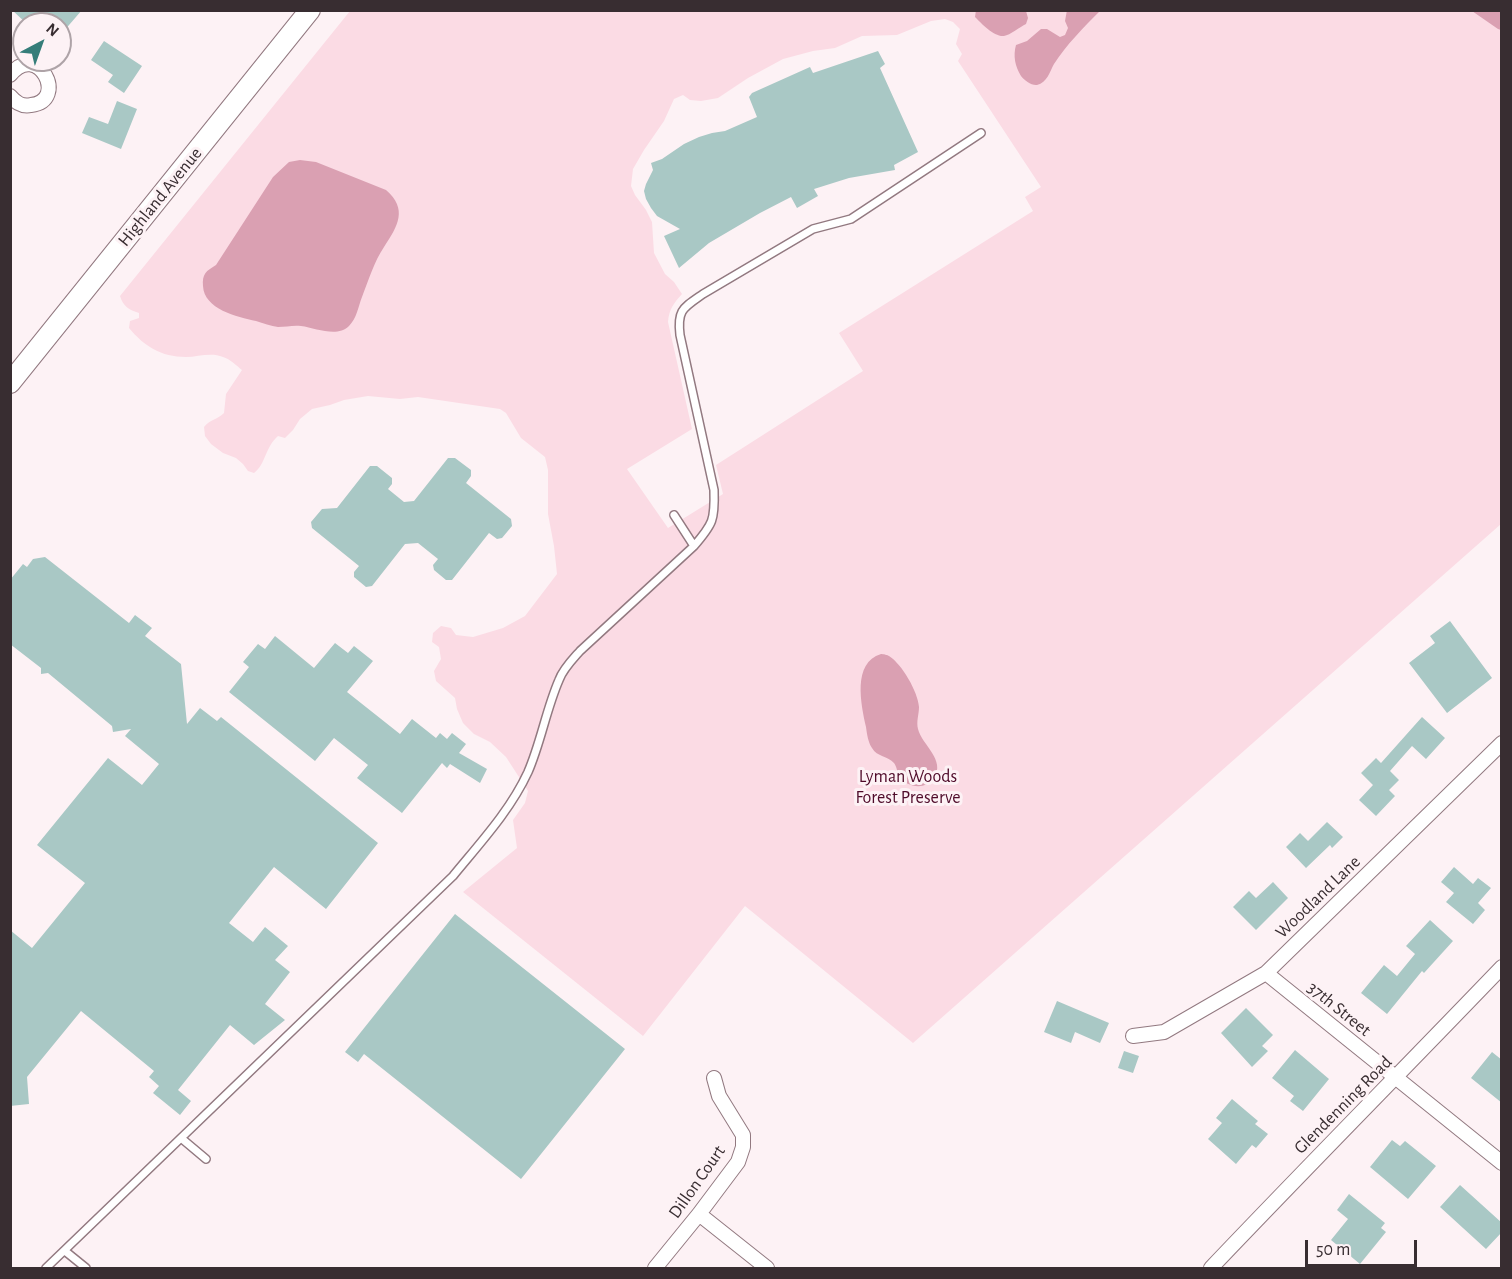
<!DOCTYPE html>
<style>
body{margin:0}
#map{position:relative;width:1512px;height:1279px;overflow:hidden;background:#fdf2f5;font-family:"Alegreya Sans",sans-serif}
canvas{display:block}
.frame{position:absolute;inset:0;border:12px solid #382d31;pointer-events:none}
.north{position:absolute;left:12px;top:12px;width:60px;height:60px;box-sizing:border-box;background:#fdf2f5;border:2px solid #aea3a7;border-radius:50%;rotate:41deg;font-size:16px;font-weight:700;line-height:24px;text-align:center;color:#382d31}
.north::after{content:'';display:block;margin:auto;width:21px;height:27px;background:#357d79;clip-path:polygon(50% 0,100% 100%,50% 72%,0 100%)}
.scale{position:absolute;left:1305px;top:1240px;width:112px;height:27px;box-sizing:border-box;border:3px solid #382d31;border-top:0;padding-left:8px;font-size:18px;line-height:21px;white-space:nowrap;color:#382d31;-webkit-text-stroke:4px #fdf2f5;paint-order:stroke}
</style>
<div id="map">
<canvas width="1512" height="1279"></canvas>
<div class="frame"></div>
<div class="north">N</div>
<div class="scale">50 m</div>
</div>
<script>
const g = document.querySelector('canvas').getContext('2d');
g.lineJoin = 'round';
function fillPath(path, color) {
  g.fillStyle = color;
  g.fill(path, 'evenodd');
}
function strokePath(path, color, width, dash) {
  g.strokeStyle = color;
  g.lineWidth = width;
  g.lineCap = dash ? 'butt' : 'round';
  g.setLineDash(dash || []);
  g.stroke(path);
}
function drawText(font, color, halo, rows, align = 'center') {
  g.font = font + ' "Alegreya Sans",sans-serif';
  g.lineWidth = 6;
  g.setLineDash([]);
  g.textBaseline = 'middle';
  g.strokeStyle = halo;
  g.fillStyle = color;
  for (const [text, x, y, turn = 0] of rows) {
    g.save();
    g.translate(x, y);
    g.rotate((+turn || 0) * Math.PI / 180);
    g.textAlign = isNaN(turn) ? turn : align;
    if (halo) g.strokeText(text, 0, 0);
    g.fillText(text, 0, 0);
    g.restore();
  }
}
const green = new Path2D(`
 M350 11H1501V524L913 1043 745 906 643 1036 463 892 517 848 513 820 525 803 528 791 506 757 490 742 474 734 463 723 457 709 455 698 436 681 434 671 441 659 439 647 432 642 433 633 441 626 451 628 456 635 473 637 503 628 525 616 557 574 554 546 548 514V470L545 457 521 438 506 413 500 409 418 397 400 399 368 396 344 400 330 405 312 409 300 419 293 430 285 438 278 436C265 447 266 464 254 473L248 471 243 464 236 458 223 453 211 444 205 436 204 427C210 419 217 420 224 413L226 394 242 370C237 366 230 359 223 357 211 352 198 357 186 357 161 357 144 346 129 328L130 321 139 318V313C129 310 123 306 120 296ZM945 19 953 22 960 29 956 44 962 54 958 61 1041 187 1025 197 1033 211 839 333 863 371 716 465 723 494 668 528 627 469 692 429 668 322C669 309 674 303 682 294L674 282 665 274 654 253 652 222 646 210 635 195 631 186 633 169 644 150 664 121 674 99 683 95 690 100 701 101 718 98 748 78 783 59 813 51 835 48 862 36 897 35 931 21Z`);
const water = new Path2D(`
 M976 10 1026 11 1028 18 1026 24C1020 27 1010 35 1004 36 994 37 982 24 975 17Z
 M1067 10 1100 11C1084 27 1066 45 1054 64 1050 71 1047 83 1037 85 1032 86 1024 80 1021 76 1015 66 1013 56 1016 45L1027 41 1041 29H1047L1060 37 1065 35 1068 28 1065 21Z
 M1472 11H1501V30L1498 29Z
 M300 160 316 162 386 190C408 209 398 226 384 247 374 262 369 279 362 297 358 307 357 318 349 326 337 338 316 328 301 326 293 325 286 327 278 327 271 326 263 323 256 321 237 317 204 309 203 286 202 274 206 271 216 265L273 177 289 162Z
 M881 654C883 654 888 655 889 656 902 664 918 692 919 707 919 714 916 722 918 729 922 745 946 760 934 778 925 791 906 787 899 776 897 772 897 767 894 763 888 756 877 757 872 748 868 742 867 734 866 727 861 704 852 663 881 654Z`);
const building = new Path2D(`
 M12 10H82L63 32 60 29V24H55L42 13 32 24H27Z
 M104 41 142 66 124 93 108 82 113 75 91 60Z
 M878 51 885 64 880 68 918 152 894 165 895 170 849 178 814 189 818 196 797 208 791 197 760 213 709 243 679 268 664 236 680 229 657 216 651 208 646 199 644 191 646 184 653 170 651 163 662 159 684 144 699 137 712 133 725 131 757 117 749 97 752 93 810 67 813 73Z
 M117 101 137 109 121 149 82 133 89 117 108 124Z
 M448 458H455L471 470V476L466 483 511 519 512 526 502 538 497 539 489 533 452 580H446L434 570 433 565 438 559 418 543 405 544 372 586 366 587 354 577V572L359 566 312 528 311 522 322 509 337 508 370 466H377L392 478V484L388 489 404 502 414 501Z
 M45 557 129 623 135 615 152 628 145 636 181 664 187 724 200 708 217 721 221 717 378 843 326 909 274 867 229 923 253 942 265 927 288 946 275 960 290 972 265 1004 285 1020 254 1045 230 1025 178 1090 191 1101 180 1115 153 1093 159 1086 149 1077 154 1071 81 1011 27 1077 29 1104 10 1106V930L32 948 85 883 37 845 108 758 142 785 159 764 125 736 131 729 113 732 112 726 48 673 41 674V668L10 644V580L23 564 27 567 33 559Z
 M1450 621 1492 678 1447 713 1409 663 1435 643 1430 636Z
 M275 636 314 668 335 643 348 653 354 646 373 661 347 692 400 734 412 719 436 738 440 733 447 739 452 733 466 744 459 753 487 769 480 783 450 764 447 768 442 763 402 813 357 778 368 765 334 738 315 761 229 692 249 667 243 662 258 644 265 649Z
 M1422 717 1445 738 1426 759 1412 746 1390 771 1399 780 1389 790 1395 796 1376 816 1359 800 1373 785 1361 773 1376 758 1381 763Z
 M1327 822 1343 837 1332 848 1330 845 1306 868 1286 847 1300 833 1308 841Z
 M1454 867 1473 884 1478 878 1491 888 1478 903 1485 910 1473 924 1446 902 1454 893 1441 882Z
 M1273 882 1288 898 1256 930 1233 907 1249 891 1256 898Z
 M455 914 625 1049 521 1179 364 1054 358 1062 345 1052Z
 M1430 920 1453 941 1424 973 1422 971 1387 1014 1361 993 1384 965 1397 976 1415 954 1406 946Z
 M1057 1001 1109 1023 1100 1043 1075 1032 1071 1043 1044 1032Z
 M1246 1008 1273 1035 1262 1046 1268 1051 1252 1067 1221 1033Z
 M1295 1050 1329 1079 1303 1111 1290 1101 1294 1096 1272 1078Z
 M1124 1051 1139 1056 1133 1073 1118 1068Z
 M1492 1052 1502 1060V1103L1471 1078Z
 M1232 1099 1258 1121 1255 1124 1268 1134 1256 1148 1252 1145 1236 1164 1208 1139 1222 1123 1216 1118Z
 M1392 1140 1400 1146 1405 1141 1436 1166 1408 1199 1370 1167Z
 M1460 1185 1502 1223V1232L1486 1249 1440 1207Z
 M1349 1194 1385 1223 1381 1228 1386 1232 1360 1264 1331 1240 1348 1219 1337 1210Z`);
const lane = new Path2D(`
 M674 515 694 546
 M181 1138 206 1159
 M65 1251 86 1268
 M46 1268 453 876C480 843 510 811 528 772 541 742 546 710 559 680 563 669 572 660 580 651L694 546C713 524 715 520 714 490L680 335C677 310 683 308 703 294L813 229 851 219 981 133`);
const street = new Path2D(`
 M10 75C38 40 69 101 31 105 22 107 16 103 10 96
 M1266 973 1502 1163
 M1133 1036 1164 1032 1266 973 1502 743
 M699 1214 767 1268
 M655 1268 699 1214 738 1162 743 1147V1135L719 1096 714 1078
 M1211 1268C1307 1167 1405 1068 1502 967`);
const secondary = new Path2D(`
 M10 383 310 10`);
const streetNames = [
 ["Highland Avenue",160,197,-51],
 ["Woodland Lane",1318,897,-44],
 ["37th Street",1339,1009,39],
 ["Glendenning Road",1343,1105,-45],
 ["Dillon Court",697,1182,-55]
];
const parkNames = [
 ["Lyman Woods",908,777],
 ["Forest Preserve",908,798]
];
fillPath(green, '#fbdbe4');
fillPath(water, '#daa0b2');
fillPath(building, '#a9c8c5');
strokePath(lane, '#927980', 10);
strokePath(street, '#927980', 16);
strokePath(secondary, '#927980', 22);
strokePath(lane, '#fff', 7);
strokePath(street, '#fff', 14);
strokePath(secondary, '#fff', 20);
drawText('18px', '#382d31', '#fdf2f5', streetNames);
drawText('18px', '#4f0b2a', '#fdf2f5', parkNames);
</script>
